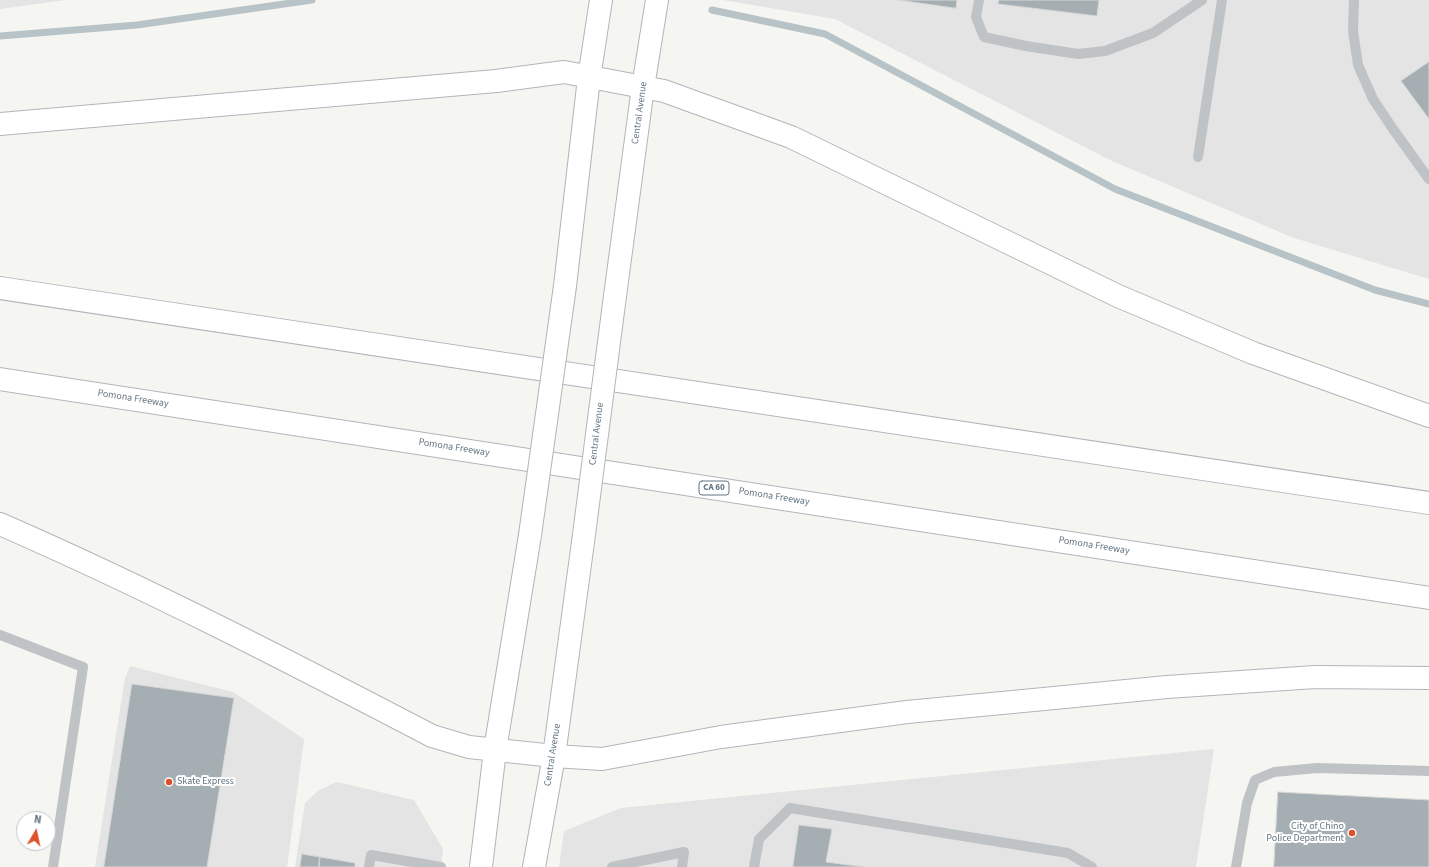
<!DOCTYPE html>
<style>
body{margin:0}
#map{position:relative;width:1429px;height:867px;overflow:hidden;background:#f5f5f2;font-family:"Source Sans 3",sans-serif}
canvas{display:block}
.north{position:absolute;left:16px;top:811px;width:40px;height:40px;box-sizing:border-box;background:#fff;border:1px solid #c1c8cd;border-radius:50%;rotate:9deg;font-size:11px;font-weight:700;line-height:16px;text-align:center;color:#657682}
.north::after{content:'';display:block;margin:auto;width:14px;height:18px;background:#dc502b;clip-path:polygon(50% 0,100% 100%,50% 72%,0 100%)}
</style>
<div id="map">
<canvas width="1429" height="867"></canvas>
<div class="north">N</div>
</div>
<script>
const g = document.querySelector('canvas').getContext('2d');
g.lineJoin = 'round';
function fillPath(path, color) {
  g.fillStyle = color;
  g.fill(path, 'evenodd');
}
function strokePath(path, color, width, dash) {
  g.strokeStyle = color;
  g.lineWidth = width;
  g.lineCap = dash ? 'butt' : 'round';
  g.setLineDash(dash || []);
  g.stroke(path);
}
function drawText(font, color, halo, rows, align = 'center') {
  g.font = font + ' "Source Sans 3",sans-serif';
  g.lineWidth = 4;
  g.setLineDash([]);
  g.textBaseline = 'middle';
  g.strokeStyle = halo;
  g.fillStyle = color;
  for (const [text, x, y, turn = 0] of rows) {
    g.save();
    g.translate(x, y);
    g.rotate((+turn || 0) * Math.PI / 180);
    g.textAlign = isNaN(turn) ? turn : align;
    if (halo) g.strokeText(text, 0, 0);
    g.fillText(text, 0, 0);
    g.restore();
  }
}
const built = new Path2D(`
 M0 0H65L0 9Z
 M723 0H1429V279L1294 238 1112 161 835 19Z
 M130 666 233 692 304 739 287 867H95L125 678Z
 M1214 749 1196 867H559L564 831 621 808Z
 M337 782 414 800 443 849 441 867H295L305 803 319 790Z`);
const stream = new Path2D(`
 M712 10 825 34 1115 189 1375 290 1429 304
 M0 36 137 25 312 0`);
const building = new Path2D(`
 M898 0H957L956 8Z
 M999 0H1099L1097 16 998 4Z
 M1429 62V119L1401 81Z
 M132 684 234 698 207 867H104Z
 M1278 792 1429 800V867H1274Z
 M799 825 832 829 826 862 864 867H793Z
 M302 854 320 857 319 867H300Z
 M320 857 355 863V867H319Z`);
const service = new Path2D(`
 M979 0 976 17 984 37 1026 46 1078 54 1105 51 1153 33 1202 0
 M1354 0 1353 31 1358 65 1373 99 1393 129 1429 179
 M1198 157 1222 0
 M0 635 83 667 53 867
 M369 867 371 855 441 867
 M612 867 684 852 682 867
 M754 867 759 839 790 808 1068 853 1092 867
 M1236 867 1247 803 1255 780 1274 772 1317 768 1429 771`);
const primary = new Path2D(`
 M565 286 589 78 601 0
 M615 296 643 87 657 0
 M481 867 495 750 530 535
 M534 867 554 756 583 542`);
const motorway = new Path2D(`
 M0 124 496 81 564 72 664 91 791 137 1118 296 1253 353 1429 416
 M0 288 1429 503
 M0 379 1429 598
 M0 524C147 588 290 662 432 736L469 747 554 756 602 759 721 737 907 712 1044 699 1167 687 1315 677 1429 678`);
const primaryBridge = new Path2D(`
 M530 535 565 286
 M583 542 615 296`);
const markers = [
 [169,782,4,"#dc502b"],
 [1352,833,4,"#dc502b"]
];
const shields = [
 [714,488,30]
];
const shieldNames = [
 ["CA 60",714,488]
];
const streetNames = [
 ["Central Avenue",640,113,-82],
 ["Pomona Freeway",133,399,9],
 ["Central Avenue",597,434,-83],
 ["Pomona Freeway",454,448,9],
 ["Pomona Freeway",774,497,9],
 ["Pomona Freeway",1094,546,9],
 ["Central Avenue",553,755,-81]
];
const poiNames = [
 ["Skate Express",177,782],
 ["City of Chino",1344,827,"right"],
 ["Police Department",1344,839,"right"]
];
fillPath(built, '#e3e4e3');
strokePath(stream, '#b7c3c7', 7);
fillPath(building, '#a5aeb3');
strokePath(building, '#d7d7d5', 1);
strokePath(primary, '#b0b5b9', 24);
strokePath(motorway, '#b2b6b9', 24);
strokePath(service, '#bfc3c6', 10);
strokePath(primary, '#fff', 22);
strokePath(motorway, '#fff', 22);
strokePath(primaryBridge, '#b0b5b9', 24, []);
strokePath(primaryBridge, '#fff', 22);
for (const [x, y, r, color] of markers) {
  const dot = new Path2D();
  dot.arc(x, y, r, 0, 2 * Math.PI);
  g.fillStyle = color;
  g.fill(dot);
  strokePath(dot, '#fff', 1.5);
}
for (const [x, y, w] of shields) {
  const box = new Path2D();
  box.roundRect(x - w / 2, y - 7, w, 14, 3);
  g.fillStyle = '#fff';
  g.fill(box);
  strokePath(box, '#657682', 1);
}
drawText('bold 9px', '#657682', null, shieldNames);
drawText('10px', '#657682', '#fff', streetNames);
drawText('10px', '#657682', '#fff', poiNames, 'left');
</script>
